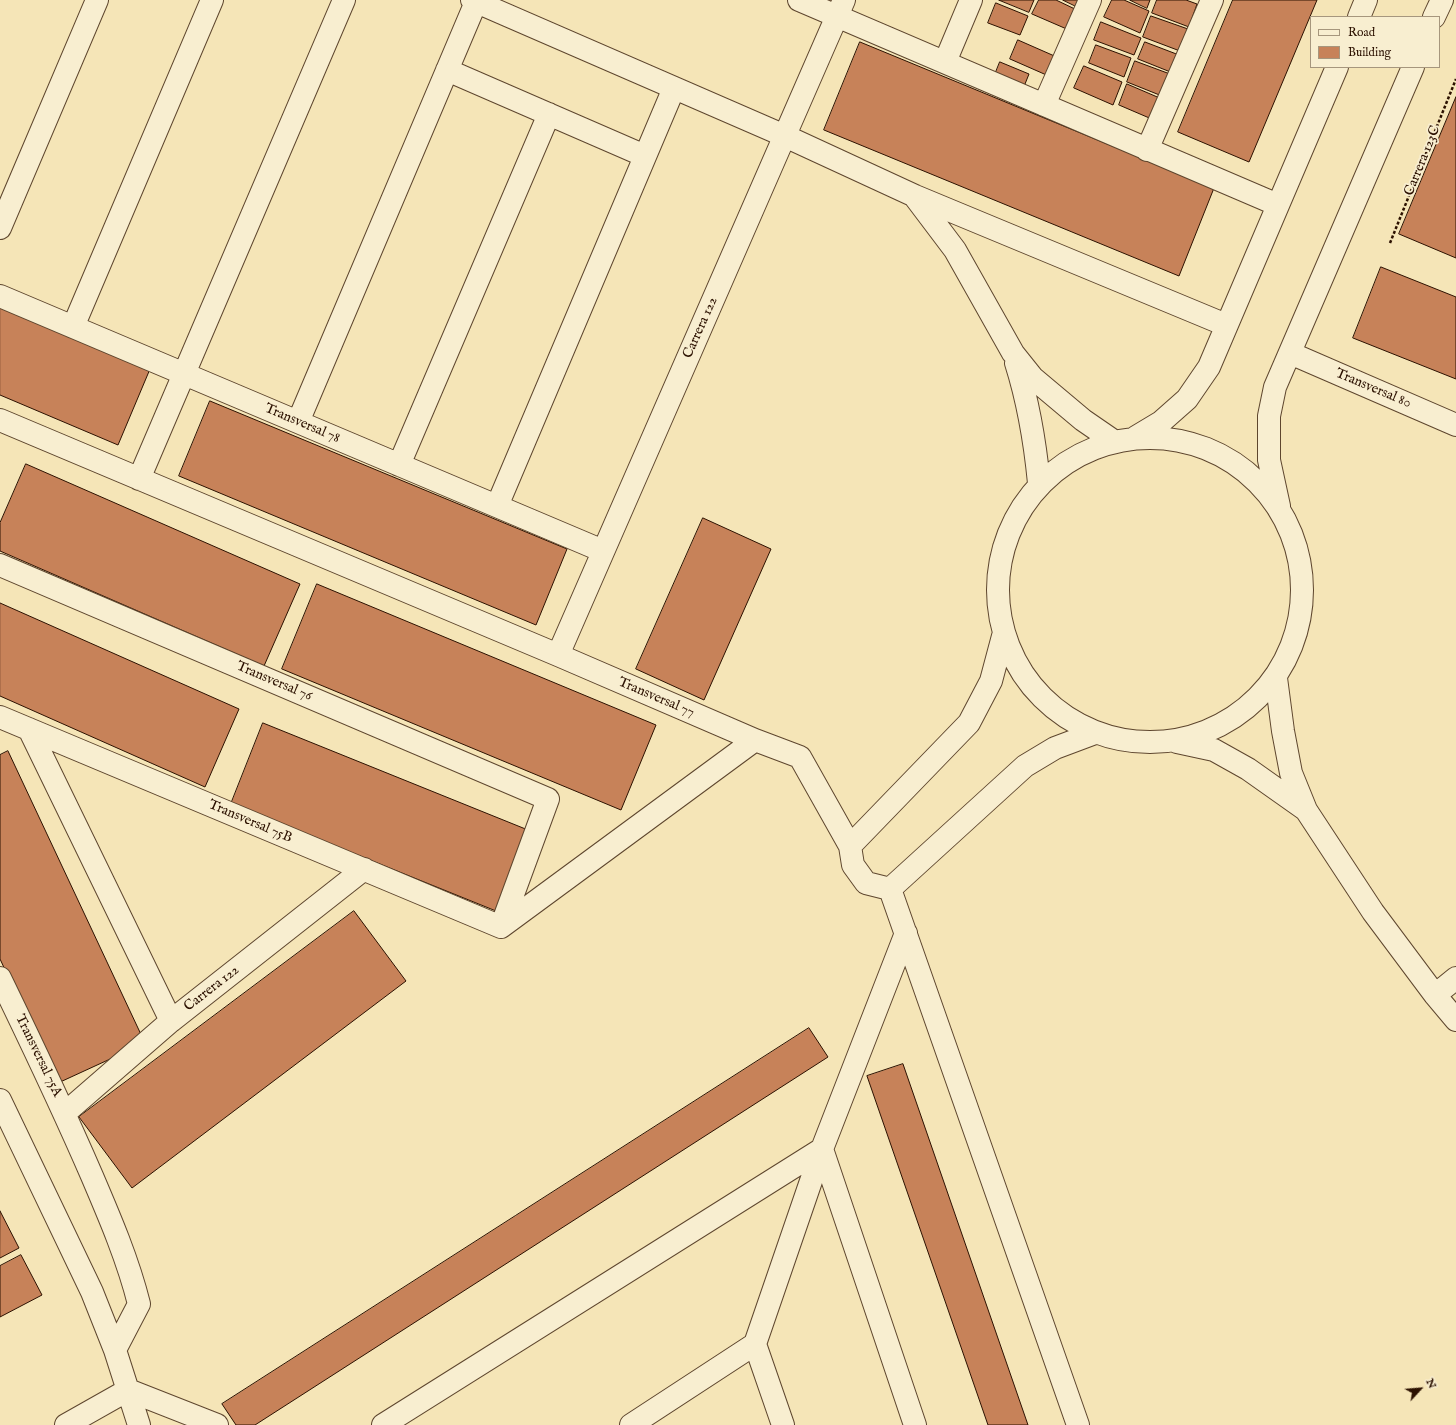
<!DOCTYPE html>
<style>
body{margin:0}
#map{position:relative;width:1456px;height:1425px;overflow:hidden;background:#f5e5b7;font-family:"IM FELL English",serif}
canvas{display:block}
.legend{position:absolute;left:1310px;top:16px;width:130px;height:52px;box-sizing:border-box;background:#f8eed0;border:1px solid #a6967d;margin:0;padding:5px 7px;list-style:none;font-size:12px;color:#2c1100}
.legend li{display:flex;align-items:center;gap:8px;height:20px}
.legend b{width:20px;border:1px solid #a6967d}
.north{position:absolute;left:1400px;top:1369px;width:40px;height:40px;-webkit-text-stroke:3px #f8eed0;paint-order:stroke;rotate:64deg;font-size:11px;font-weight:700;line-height:16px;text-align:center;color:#2c1100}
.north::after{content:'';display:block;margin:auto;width:14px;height:18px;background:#2c1100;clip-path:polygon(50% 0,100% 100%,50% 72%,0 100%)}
</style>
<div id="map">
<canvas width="1456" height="1425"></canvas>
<ul class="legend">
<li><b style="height:5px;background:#f8eed0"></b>Road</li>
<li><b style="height:11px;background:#c78259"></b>Building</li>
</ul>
<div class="north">N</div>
</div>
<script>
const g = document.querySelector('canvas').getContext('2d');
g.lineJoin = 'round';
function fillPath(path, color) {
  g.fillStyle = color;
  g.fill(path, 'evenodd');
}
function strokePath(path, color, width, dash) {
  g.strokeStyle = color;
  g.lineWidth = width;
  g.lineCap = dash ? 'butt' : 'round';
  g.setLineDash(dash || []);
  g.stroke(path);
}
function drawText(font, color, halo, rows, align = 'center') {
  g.font = font + ' "IM FELL English",serif';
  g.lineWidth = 3.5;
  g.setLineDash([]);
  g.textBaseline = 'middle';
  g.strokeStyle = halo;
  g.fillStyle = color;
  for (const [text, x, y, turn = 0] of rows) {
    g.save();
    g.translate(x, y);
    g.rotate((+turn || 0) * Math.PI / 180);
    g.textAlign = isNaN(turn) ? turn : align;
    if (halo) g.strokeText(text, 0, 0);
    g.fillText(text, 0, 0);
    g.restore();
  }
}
const building = new Path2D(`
 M999 0H1034L1029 12Z
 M1039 0H1056L1077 10 1069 30 1032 14Z
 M1063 0H1083L1080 8Z
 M1112 0H1124L1149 11 1140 33 1104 17Z
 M1130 0H1150L1147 8Z
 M1157 0H1186L1197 4 1189 27 1152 13Z
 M1233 0H1317L1249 162 1178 132Z
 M996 3 1028 16 1020 35 988 23Z
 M1151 16 1188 29 1180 51 1143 37Z
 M1101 22 1141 38 1134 55 1094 40Z
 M1018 40 1059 58 1051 77 1010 59Z
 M860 42 1214 188 1179 276 824 130Z
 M1145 42 1179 55 1173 73 1138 59Z
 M1096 45 1131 58 1124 77 1089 63Z
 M1135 61 1170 74 1162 96 1127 82Z
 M1000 62 1029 74 1023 89 994 77Z
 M1084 66 1122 82 1113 105 1074 88Z
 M1127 84 1162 99 1154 120 1119 105Z
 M1456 97V258L1399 234Z
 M1381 267 1456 297V379L1353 338Z
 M0 306 150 369 118 445 0 395Z
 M210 401 567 549 536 625 179 476Z
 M26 464 300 584 264 666 0 551V523Z
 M703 518 771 549 704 700 636 669Z
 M317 584 656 725 621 810 282 669Z
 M0 603 239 709 205 787 0 696Z
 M263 723 528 830 496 911 231 804Z
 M8 751 145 1043 58 1083 0 959V755Z
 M354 911 406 981 132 1188 79 1117Z
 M809 1028 828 1057 255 1425H236L222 1404Z
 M903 1064 1028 1425H988L867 1076Z
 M0 1211 19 1248 0 1258Z
 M21 1255 42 1295 0 1317V1266Z`);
const path = new Path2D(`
 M1390 243 1456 79`);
const minor = new Path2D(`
 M472 0 785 136 915 196 1226 325
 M799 0 1278 205
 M1359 17 1366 0
 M1434 17 1442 0
 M945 62 971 0
 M447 70 645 156
 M1044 105 1090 0
 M1147 150 1212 0
 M915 197 955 250 1013 353 1033 378 1083 420 1115 442
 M0 228 97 0
 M0 296 603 551
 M73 327 212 0
 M1290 353 1456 425
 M1016 363C1028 401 1035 442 1039 483
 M0 420 558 655 755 740
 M298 422 476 2
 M1136 437 1161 422 1187 399 1209 367 1337 67
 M998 590a152 152 0 1 1 304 0a152 152 0 1 1-304 0Z
 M399 465 549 114
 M139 479 344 0
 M497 506 674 88
 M1279 506 1269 460V416L1275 387 1413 67
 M0 565 548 799 501 927
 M558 655 844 0
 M1276 678 1283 731 1291 773 1306 810 1373 912 1435 995 1456 1020
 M0 717 501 927
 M29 729 171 1021
 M1177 742 1214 750 1248 769 1306 810
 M890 889 1078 1425
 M890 889 866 883 853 865 850 846 969 723 991 681 1003 636
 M890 889 1025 766 1055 748 1095 733
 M501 927 755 740 800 757 850 846
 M0 978C32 1044 63 1109 92 1176 110 1218 128 1260 139 1304L115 1350
 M1435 995 1456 978
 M0 1100 92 1292 115 1350 139 1425
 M65 1113 171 1021 364 869
 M755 1344 783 1425
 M66 1425 128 1390 217 1425
 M383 1425 822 1149 915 1425
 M631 1425 755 1344 822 1149 906 933`);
const streetNames = [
 ["Carrera 123C",1423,161,-68],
 ["Carrera 122",701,328,-66],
 ["Transversal 80",1373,389,23],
 ["Transversal 78",302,424,23],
 ["Transversal 76",274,682,23],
 ["Transversal 77",656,698,23],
 ["Transversal 75B",250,822,23],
 ["Carrera 122",212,989,-38],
 ["Transversal 75A",38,1056,64]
];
fillPath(building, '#c78259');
strokePath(building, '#2c1100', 1);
strokePath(minor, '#5e462e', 24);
strokePath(path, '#2c1100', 2.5, [3, 2]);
strokePath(minor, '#f8eed0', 22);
drawText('14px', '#2c1100', '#f8eed0', streetNames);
</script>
